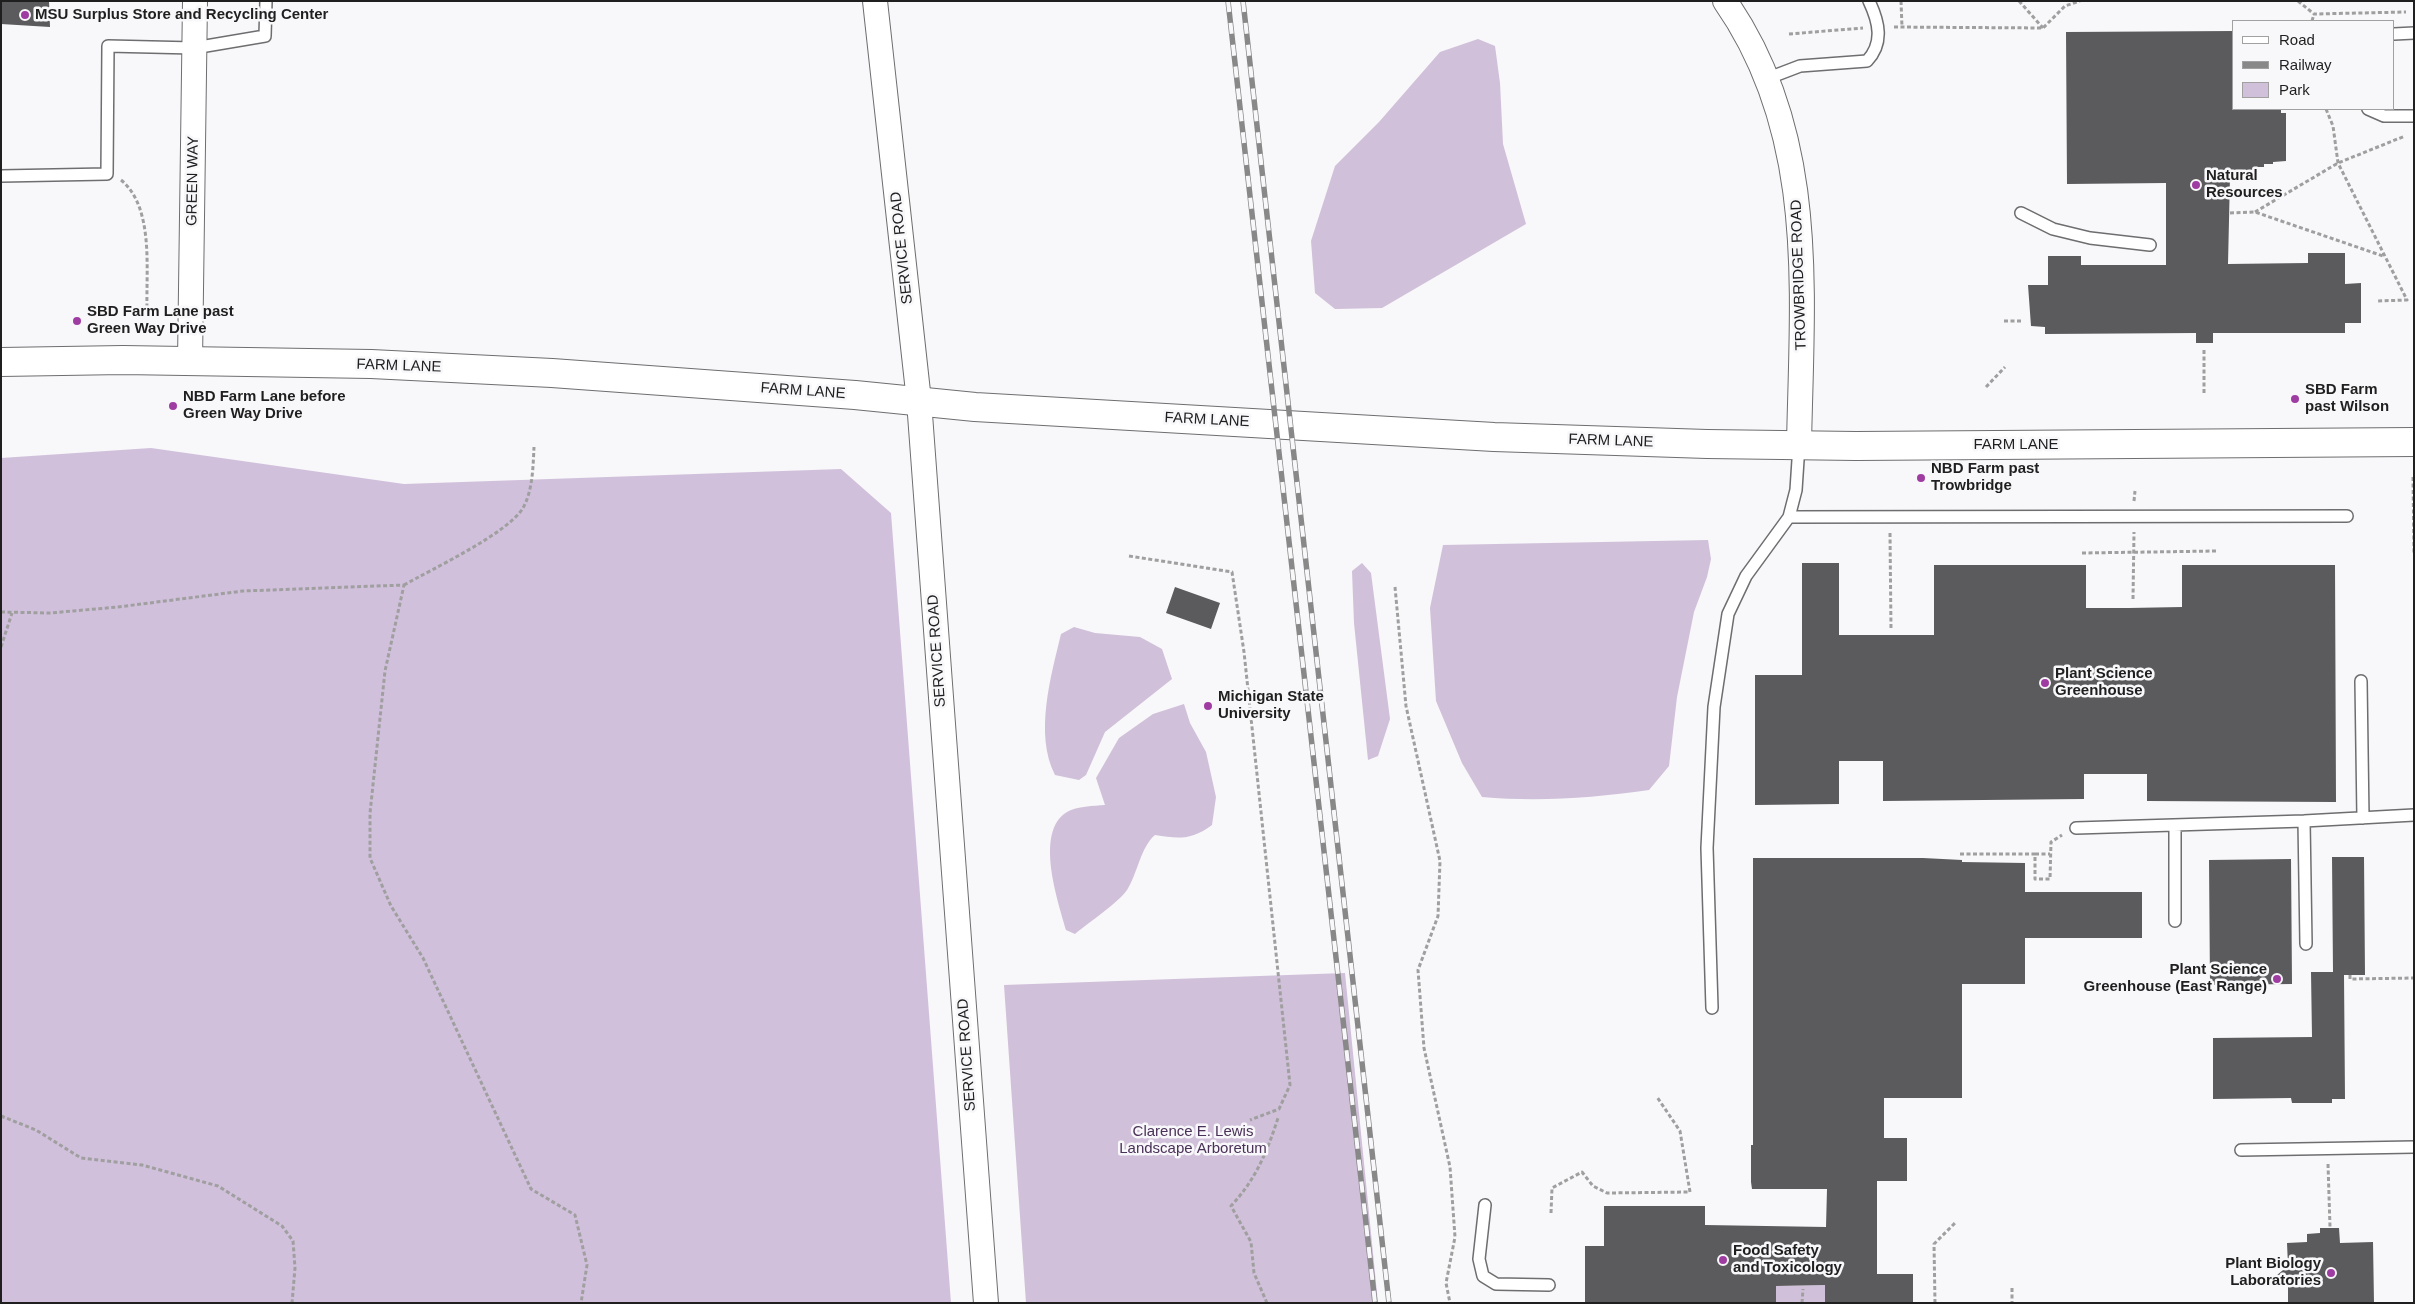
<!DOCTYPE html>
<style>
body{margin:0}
#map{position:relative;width:2415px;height:1304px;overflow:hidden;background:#f8f7f9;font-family:Arial,sans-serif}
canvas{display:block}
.frame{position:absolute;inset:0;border:2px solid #201f20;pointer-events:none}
.legend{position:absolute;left:2232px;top:20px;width:162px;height:90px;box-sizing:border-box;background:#f8f7f9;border:1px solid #a2a1a2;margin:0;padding:6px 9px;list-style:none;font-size:15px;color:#201f20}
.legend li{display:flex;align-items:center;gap:10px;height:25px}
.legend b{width:25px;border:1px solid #a2a1a2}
</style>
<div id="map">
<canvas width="2415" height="1304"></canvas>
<div class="frame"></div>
<ul class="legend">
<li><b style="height:6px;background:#fff"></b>Road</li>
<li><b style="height:6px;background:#898889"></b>Railway</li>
<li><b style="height:14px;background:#d0c0da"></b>Park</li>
</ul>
</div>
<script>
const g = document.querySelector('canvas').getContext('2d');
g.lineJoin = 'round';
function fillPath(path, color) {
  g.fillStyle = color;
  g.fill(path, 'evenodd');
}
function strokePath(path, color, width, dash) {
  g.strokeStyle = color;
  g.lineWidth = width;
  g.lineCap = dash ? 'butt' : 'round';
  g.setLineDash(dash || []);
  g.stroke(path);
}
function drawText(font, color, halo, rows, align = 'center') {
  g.font = font + ' Arial,sans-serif';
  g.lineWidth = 5;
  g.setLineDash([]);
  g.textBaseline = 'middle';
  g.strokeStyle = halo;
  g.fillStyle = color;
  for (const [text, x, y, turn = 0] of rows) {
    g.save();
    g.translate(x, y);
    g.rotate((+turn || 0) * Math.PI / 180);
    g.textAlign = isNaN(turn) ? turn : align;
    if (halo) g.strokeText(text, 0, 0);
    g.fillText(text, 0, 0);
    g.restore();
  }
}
const green = new Path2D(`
 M1478 39 1495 46 1500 83 1503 144 1526 224 1382 308 1335 309 1315 293 1311 241 1335 166 1379 122 1440 52Z
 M1708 540 1711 559 1707 577 1694 612 1677 697 1669 766 1649 790C1593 798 1539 802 1482 797L1462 763 1436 701 1430 608 1443 545Z
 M1362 563 1371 573 1390 719 1378 756 1368 760 1354 623 1352 571Z
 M1074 627 1095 633 1140 637 1162 649 1172 679 1105 732 1086 775 1079 780 1055 775C1034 734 1051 676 1061 634Z
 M1184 704 1190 723 1206 752 1216 797 1212 825C1192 840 1179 839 1155 835 1141 846 1137 875 1127 890 1118 903 1088 923 1075 934L1066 930C1058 901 1034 832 1067 812 1077 806 1094 806 1105 805L1096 778 1119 738 1153 714Z
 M1345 973 1378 1303H1026L1004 985Z
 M1825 1285V1303H1776V1286Z`);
const forest = new Path2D(`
 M151 448 404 484 841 469 891 513 951 1303H1V458Z`);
const building = new Path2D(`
 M1 1H49L50 27 1 24Z
 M2234 31V109H2281V113H2286V161L2273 162V164H2264V167H2254V170H2245V173H2235V176H2230L2228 264 2308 263V253H2345V284L2361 283V323H2345V333H2213V343H2196V333L2045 334V327L2031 326 2028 285H2048V256H2081V265H2166V183L2067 184 2066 32Z
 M1802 563H1839V635H1934V565H2086V608H2129L2182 607V565H2335L2336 802 2147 801V774H2084V799L1883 801V761H1839V804L1755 805V675H1802Z
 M1175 587 1220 603 1211 629 1166 613Z
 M2332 857H2364L2365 975H2344L2345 1099H2332V1103H2292L2291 1098 2213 1099V1038L2312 1037 2311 972H2333Z
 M1753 858H1923L1962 860V862L2025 863V892H2142V938H2025V984H1962V1098H1884V1138H1907V1181H1877V1274H1913V1303H1825V1285L1776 1286V1303H1585V1246H1604V1206H1705V1225L1826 1227 1827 1189H1752L1751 1182V1145H1753Z
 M2291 859 2292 984 2210 985 2209 860Z
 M2320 1228H2339L2340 1243 2373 1242 2374 1303H2288V1280L2277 1275 2288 1266 2287 1243 2307 1242V1234L2320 1233Z`);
const path = new Path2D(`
 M1901 1 1902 27
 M2019 1 2043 28
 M2298 1 2314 14 2406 12
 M2312 21 2314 14
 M1894 27 2043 28 2065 6 2080 1
 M1789 34 1863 28
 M2326 109 2333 126 2338 163 2407 300 2377 301
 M121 180C154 207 146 269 147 308
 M2255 212 2338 163 2405 136
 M2230 213 2255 212 2383 256
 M2004 321H2022
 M2204 350V394
 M1986 387 2005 367
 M2413 477 2414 554
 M2134 501 2135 491
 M1890 533 1891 630
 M2082 553 2217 551
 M1129 556 1232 572 1244 652 1290 1085 1279 1109 1250 1120
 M404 585C432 569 507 534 523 508 533 490 533 466 534 447
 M1395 587 1406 706 1440 861 1438 916 1418 970 1424 1048 1450 1167 1455 1237 1446 1283 1450 1303
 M2133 599 2134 532
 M1 612 50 613 118 607 243 591 404 585 385 671 370 813V858L391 906 423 958 531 1189 575 1215 587 1265 581 1303
 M1 647 12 613
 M1960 854H2035V879H2050L2051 842 2062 835
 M2035 854H2050
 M2350 975V979L2414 978
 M1 1116 36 1130 81 1158 142 1165 218 1186 282 1226 293 1241 295 1268 292 1303
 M2328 1164 2330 1227
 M1551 1213 1552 1188 1582 1172 1593 1186 1607 1193 1690 1192 1680 1131 1657 1097
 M2012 1288V1303
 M1267 1303 1254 1273 1251 1242 1231 1206C1256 1179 1267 1152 1278 1118
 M1802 1303 1803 1289
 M1935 1303 1934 1244 1956 1222`);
const service = new Path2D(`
 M2394 34 2414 33
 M1766 79 1800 66 1867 61C1884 43 1879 22 1869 1
 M2368 109 2384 116H2414
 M1 176 107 174 108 46 194 48 265 36 266 1
 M2021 213 2053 229 2090 238 2150 245
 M1789 517 2347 516
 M2361 681 2363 818
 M2304 821 2306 944
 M2175 825V921
 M2076 828 2304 821 2414 815
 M1712 1008 1707 848 1714 707 1728 614 1746 576 1789 517 1796 490 1799 445
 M2241 1150 2414 1147
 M1485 1205 1479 1259 1483 1276 1496 1284 1549 1285`);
const minor = new Path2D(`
 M875 1 919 401 986 1303
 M1725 1C1818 134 1802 292 1799 444
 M190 361 195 1`);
const tertiary = new Path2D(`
 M1 362 123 360 371 364 552 373 855 395 975 407 1494 437 1707 444 1856 446 2414 442`);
const rail = new Path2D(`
 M1228 1 1375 1303
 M1243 1 1389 1303`);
const markers = [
 [25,15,5,"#9f3ca2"],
 [2196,185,5,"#9f3ca2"],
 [77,321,5,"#9f3ca2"],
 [2295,399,5,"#9f3ca2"],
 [173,406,5,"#9f3ca2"],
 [1921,478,5,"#9f3ca2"],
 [2045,683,5,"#9f3ca2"],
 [1208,706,5,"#9f3ca2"],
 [2277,979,5,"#9f3ca2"],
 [1723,1260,5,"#9f3ca2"],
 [2331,1273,5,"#9f3ca2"]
];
const poiNames = [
 ["MSU Surplus Store and Recycling Center",35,15],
 ["Natural",2206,176],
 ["Resources",2206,193],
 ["SBD Farm Lane past",87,312],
 ["Green Way Drive",87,329],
 ["SBD Farm",2305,390],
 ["past Wilson",2305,407],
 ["NBD Farm Lane before",183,397],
 ["Green Way Drive",183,414],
 ["NBD Farm past",1931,469],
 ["Trowbridge",1931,486],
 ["Plant Science",2055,674],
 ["Greenhouse",2055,691],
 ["Michigan State",1218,697],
 ["University",1218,714],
 ["Plant Science",2267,970,"right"],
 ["Greenhouse (East Range)",2267,987,"right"],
 ["Food Safety",1733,1251],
 ["and Toxicology",1733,1268],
 ["Plant Biology",2321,1264,"right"],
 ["Laboratories",2321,1281,"right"]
];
const streetNames = [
 ["GREEN WAY",193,181,-89],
 ["SERVICE ROAD",902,248,-96],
 ["TROWBRIDGE ROAD",1799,275,-92],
 ["FARM LANE",399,366,2],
 ["FARM LANE",803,391,4],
 ["FARM LANE",1207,420,3],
 ["FARM LANE",1611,441,2],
 ["FARM LANE",2016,445],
 ["SERVICE ROAD",937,651,-94],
 ["SERVICE ROAD",967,1055,-94]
];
const parkNames = [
 ["Clarence E. Lewis",1193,1132],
 ["Landscape Arboretum",1193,1149]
];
fillPath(green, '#d0c0da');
fillPath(forest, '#d1c0dc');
fillPath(building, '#5b5a5c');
strokePath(service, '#6e6d6f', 14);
strokePath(minor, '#6e6d6f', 26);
strokePath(tertiary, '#6e6d6f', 30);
strokePath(path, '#a09fa0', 3, [4, 2.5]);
strokePath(service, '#fff', 11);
strokePath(minor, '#fff', 24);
strokePath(tertiary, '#fff', 28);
strokePath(rail, '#898889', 5.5);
strokePath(rail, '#f8f7f9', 4, [11]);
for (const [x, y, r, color] of markers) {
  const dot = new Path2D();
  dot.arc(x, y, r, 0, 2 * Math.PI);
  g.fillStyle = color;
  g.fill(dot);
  strokePath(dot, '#f8f7f9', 2);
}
drawText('bold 15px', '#201f20', '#f8f7f9', poiNames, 'left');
drawText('15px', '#201f20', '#f8f7f9', streetNames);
drawText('15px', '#4a3158', '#f8f7f9', parkNames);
</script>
